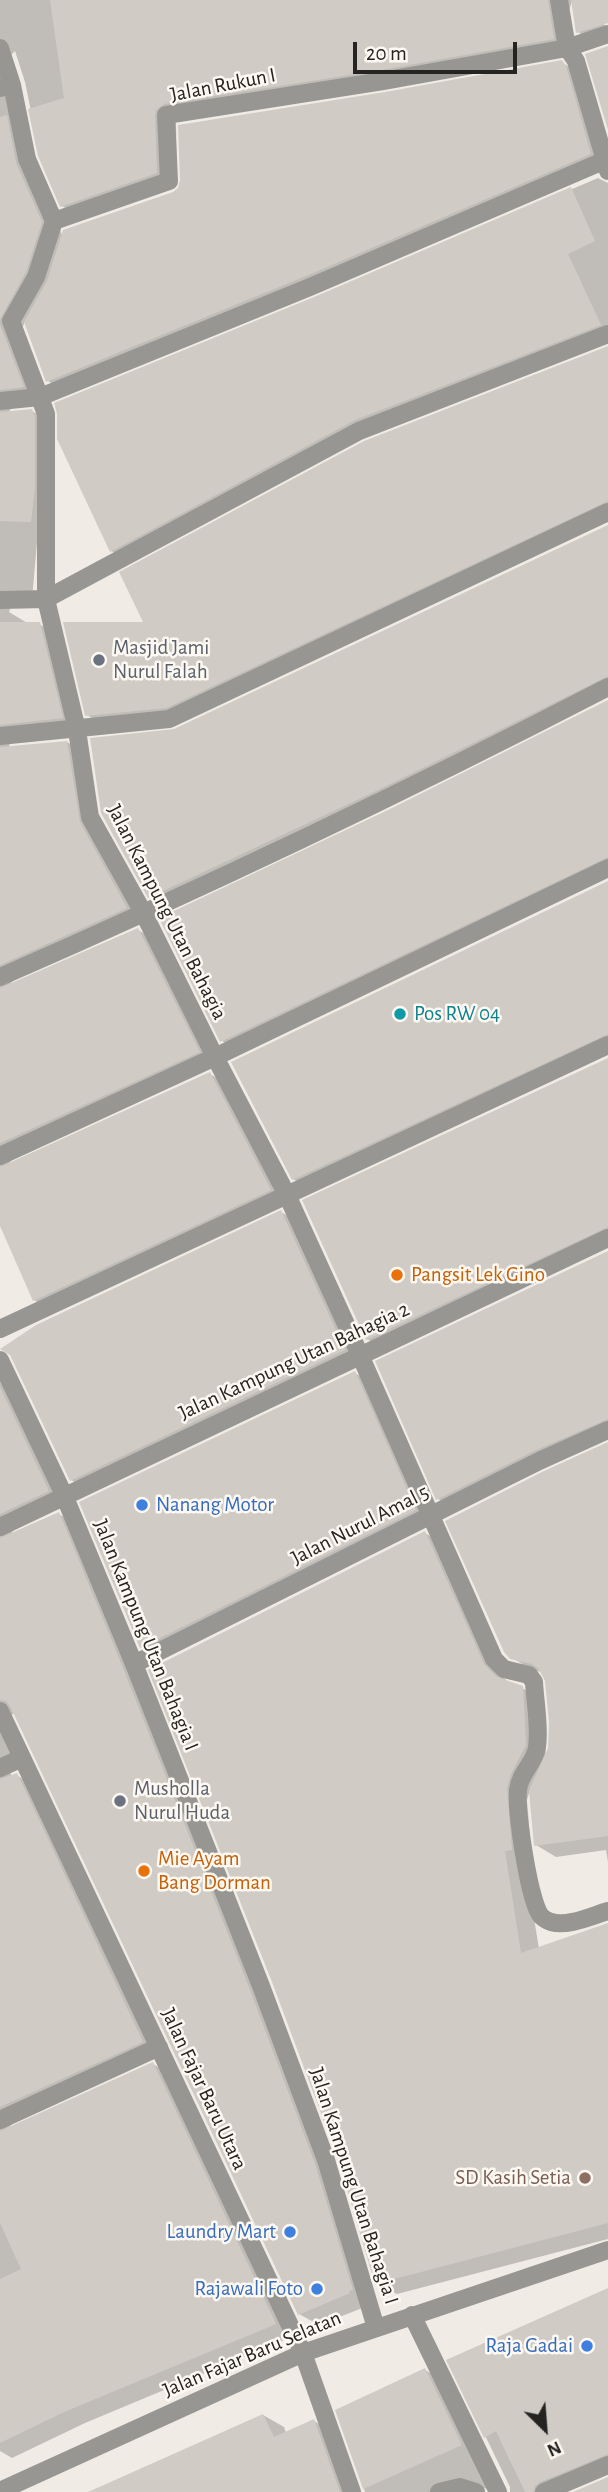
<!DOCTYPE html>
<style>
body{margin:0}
#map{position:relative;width:608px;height:2492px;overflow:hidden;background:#f0ece5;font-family:"Alegreya Sans",sans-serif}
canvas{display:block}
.north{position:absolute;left:510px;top:2394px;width:70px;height:70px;-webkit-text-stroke:5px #fdf9f2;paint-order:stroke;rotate:155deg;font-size:19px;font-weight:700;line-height:28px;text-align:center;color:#252422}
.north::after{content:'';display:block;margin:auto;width:24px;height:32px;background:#252422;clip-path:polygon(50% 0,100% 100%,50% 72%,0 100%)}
.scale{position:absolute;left:353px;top:42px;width:164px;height:32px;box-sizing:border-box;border:4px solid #252422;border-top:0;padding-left:9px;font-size:21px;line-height:24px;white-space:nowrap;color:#252422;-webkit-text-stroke:5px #fdf9f2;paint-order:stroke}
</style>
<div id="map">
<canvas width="608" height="2492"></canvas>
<div class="north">N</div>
<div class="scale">20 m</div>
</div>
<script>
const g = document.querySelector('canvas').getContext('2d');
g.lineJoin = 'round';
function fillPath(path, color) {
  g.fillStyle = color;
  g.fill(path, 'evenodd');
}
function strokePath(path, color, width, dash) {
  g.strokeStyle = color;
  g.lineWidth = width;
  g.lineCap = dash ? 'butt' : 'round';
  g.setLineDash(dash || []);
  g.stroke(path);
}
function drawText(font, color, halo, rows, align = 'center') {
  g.font = font + ' "Alegreya Sans",sans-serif';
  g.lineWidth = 5;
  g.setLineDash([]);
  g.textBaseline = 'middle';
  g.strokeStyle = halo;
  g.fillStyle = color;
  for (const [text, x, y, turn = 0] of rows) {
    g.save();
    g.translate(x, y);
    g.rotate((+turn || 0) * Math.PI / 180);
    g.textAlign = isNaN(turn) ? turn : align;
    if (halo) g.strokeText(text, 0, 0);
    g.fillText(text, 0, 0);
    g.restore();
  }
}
const shadow = new Path2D(`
 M0 0H608V23L597 20 608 27 598 44 578 32 572 1 568 14 574 50 176 121 177 184 82 217 62 206 40 155 25 82 15 51 9 57 37 176 63 237 174 193 385 94 561 62 580 73 608 162 66 392 48 381 25 322 20 332 43 398 15 402 9 412 32 411 52 423 38 531 32 599 11 606 9 612 29 624H39L60 636 82 729 10 742 9 748 67 742 87 754 100 835 147 919 16 978 11 983 10 987 138 930 159 942 219 1063 16 1157 10 1162V1166L210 1074 230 1086 291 1201 55 1312 34 1300 0 1222Z
 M598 178 608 183V341L376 431 132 562 111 551 315 299Z
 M608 347V520L187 719 107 727 87 715 145 624Z
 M608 527V696L170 909 150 897 174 731Z
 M608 702V876L242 1052 222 1041 388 812Z
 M608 883V1053L314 1191 293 1179Z
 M608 1059V1246L388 1351 367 1339Z
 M281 1212 300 1223 363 1361 90 1491 71 1480Z
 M608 1253V1438L458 1510 438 1499Z
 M0 1363 69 1503 15 1528 9 1537 59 1514 79 1526 144 1681 370 2305 319 2325 299 2314 15 1712 10 1717 11 1777 16 1775 37 1787 163 2053 16 2121 10 2126V2130L153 2064 174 2076 296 2335 85 2423 12 2458 0 2451Z
 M355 1373 374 1384 434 1521 161 1658 141 1647Z
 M608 1444V1862L606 1850 556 1857 536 1845 531 1787 527 1800 532 1861 525 1862 539 1949 608 1925V2239L397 2294 376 2283 425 1533 445 1545 504 1678 510 1684 522 1688 543 1700 546 1758 550 1749 551 1722 547 1680 542 1672 532 1670 511 1657Z
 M608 2290V2473L562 2492H510V2487L449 2361Z
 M425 2370 445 2381 499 2492 480 2487 457 2492H365L364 2488Z
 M263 2415 284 2427 286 2433 314 2421 334 2433 355 2492H92Z`);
const building = new Path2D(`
 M50 0H548L554 39 381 70 164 104 156 110 155 115 157 173 60 207 38 156 28 109 64 98Z
 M571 0H608V23L576 33Z
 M608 46V130L585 54Z
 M562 60 566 66 591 154 306 276 46 382 24 322 47 281 63 230 173 192 178 188 180 180 178 125 385 92Z
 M7 115 16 163 42 222 26 272 0 319V117Z
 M571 187 595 241 568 254 601 325 355 420 110 552 57 439V414L54 403 314 297Z
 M0 323V325L24 387 0 390Z
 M608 346V501L166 708 85 716 63 622H143L119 572 364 441Z
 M32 409 35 416V487L31 522 0 521V412Z
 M608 525V676L378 790 148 898 101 813 90 738 174 729Z
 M0 622H40L63 718 0 725Z
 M608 700V857L220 1042 159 918 388 810Z
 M67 741 80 822 127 908 0 965V747Z
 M608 881V1034L292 1180 231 1062Z
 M138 928 200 1052 0 1143V988Z
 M608 1058V1227L366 1340 302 1200Z
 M210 1072 271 1190 33 1301 0 1226V1167Z
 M281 1210 345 1350 70 1481 10 1355 0 1349 36 1325Z
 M608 1251V1419L534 1451 436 1500 375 1361Z
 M355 1371 416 1510 140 1648 79 1502Z
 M0 1387 49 1491 0 1514Z
 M608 1442V1836L534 1846 529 1791 548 1748 549 1722 545 1681 538 1668 532 1664 510 1659 504 1652 445 1521 544 1471Z
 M59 1512 123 1668 250 1990 315 2164 353 2290 349 2291 350 2293 298 2315 10 1706 6 1701 0 1700V1538Z
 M425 1531 484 1664 497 1677 523 1686 526 1745 511 1774 507 1788 512 1850 505 1851 521 1953 608 1923V2223L375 2284 337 2156 272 1982 148 1670Z
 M17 1773 143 2042 0 2107V1779Z
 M153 2062 276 2324 64 2412 0 2443V2279L21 2269 0 2223V2131Z
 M608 2288V2454L540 2482 535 2486 533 2492H525L496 2431 484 2438 446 2360Z
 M425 2368 462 2445 363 2489 335 2410Z
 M263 2414 274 2437 314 2419 340 2492H88Z
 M608 2477V2492H573Z`);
const minor = new Path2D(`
 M559 0 567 48 576 61 608 171
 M0 48 12 85 0 88
 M12 85 27 159 54 221
 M54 221 36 277 11 321 46 414V599L77 730 90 817 144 914 215 1057 287 1195 360 1355 494 1659 504 1669 529 1675 534 1682C535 1702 540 1727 537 1747 535 1763 520 1772 518 1790 516 1811 529 1902 541 1916 543 1918 548 1921 551 1922 568 1927 591 1916 608 1911
 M54 221 169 181 166 115 383 81 567 48 608 34
 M0 401 40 397 310 287 608 159
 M0 600 46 599 359 431 608 334
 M0 736 169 719 608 512
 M0 977C206 887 409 790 608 687
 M0 1156 215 1057 608 868
 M0 1329 608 1045
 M0 1360 64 1495 134 1664 261 1986 326 2160 376 2328
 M0 1527 608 1238
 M134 1664 539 1461 608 1430
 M0 1711 303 2353 352 2492
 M0 1768 22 1758
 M0 2120 159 2047
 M412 2315 498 2492
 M0 2491 303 2353 608 2250
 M439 2492 460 2487 476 2492
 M544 2492 608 2465`);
const markers = [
 [99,660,7,"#6b7280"],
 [400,1014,7,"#0f9aa8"],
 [397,1275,7,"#e8710a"],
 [142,1505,7,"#3f7fe0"],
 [120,1801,7,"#6b7280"],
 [144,1871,7,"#e8710a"],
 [585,2178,7,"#8d6e63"],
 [290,2232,7,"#3f7fe0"],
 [317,2289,7,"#3f7fe0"],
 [587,2346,7,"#3f7fe0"]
];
const streetNames = [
 ["Jalan Rukun I",223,85,-11],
 ["Jalan Kampung Utan Bahagia",167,912,63],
 ["Jalan Kampung Utan Bahagia 2",294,1361,-25],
 ["Jalan Nurul Amal 5",360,1525,-27],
 ["Jalan Kampung Utan Bahagia I",146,1635,68],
 ["Jalan Fajar Baru Utara",204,2089,65],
 ["Jalan Kampung Utan Bahagia I",354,2186,72],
 ["Jalan Fajar Baru Selatan",252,2354,-23]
];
const worshipNames = [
 ["Masjid Jami",113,648],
 ["Nurul Falah",113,672],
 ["Musholla",134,1789],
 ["Nurul Huda",134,1813]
];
const cultureNames = [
 ["Pos RW 04",414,1014]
];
const foodNames = [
 ["Pangsit Lek Gino",411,1275],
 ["Mie Ayam",158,1859],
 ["Bang Dorman",158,1883]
];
const shopNames = [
 ["Nanang Motor",156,1505,"left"],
 ["Laundry Mart",276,2232],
 ["Rajawali Foto",303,2289],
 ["Raja Gadai",573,2346]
];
const educationNames = [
 ["SD Kasih Setia",571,2178]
];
fillPath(shadow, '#0003');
fillPath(building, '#d0ccc5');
strokePath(minor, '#979693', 18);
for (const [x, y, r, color] of markers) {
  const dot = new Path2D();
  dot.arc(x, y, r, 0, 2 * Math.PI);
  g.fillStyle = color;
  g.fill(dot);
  strokePath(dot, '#fdf9f2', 2.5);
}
drawText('21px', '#252422', '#fdf9f2', streetNames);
drawText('21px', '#5b616d', '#fdf9f2', worshipNames, 'left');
drawText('21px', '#0d838f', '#fdf9f2', cultureNames, 'left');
drawText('21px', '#c56008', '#fdf9f2', foodNames, 'left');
drawText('21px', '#366cbe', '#fdf9f2', shopNames, 'right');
drawText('21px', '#785e54', '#fdf9f2', educationNames, 'right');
</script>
